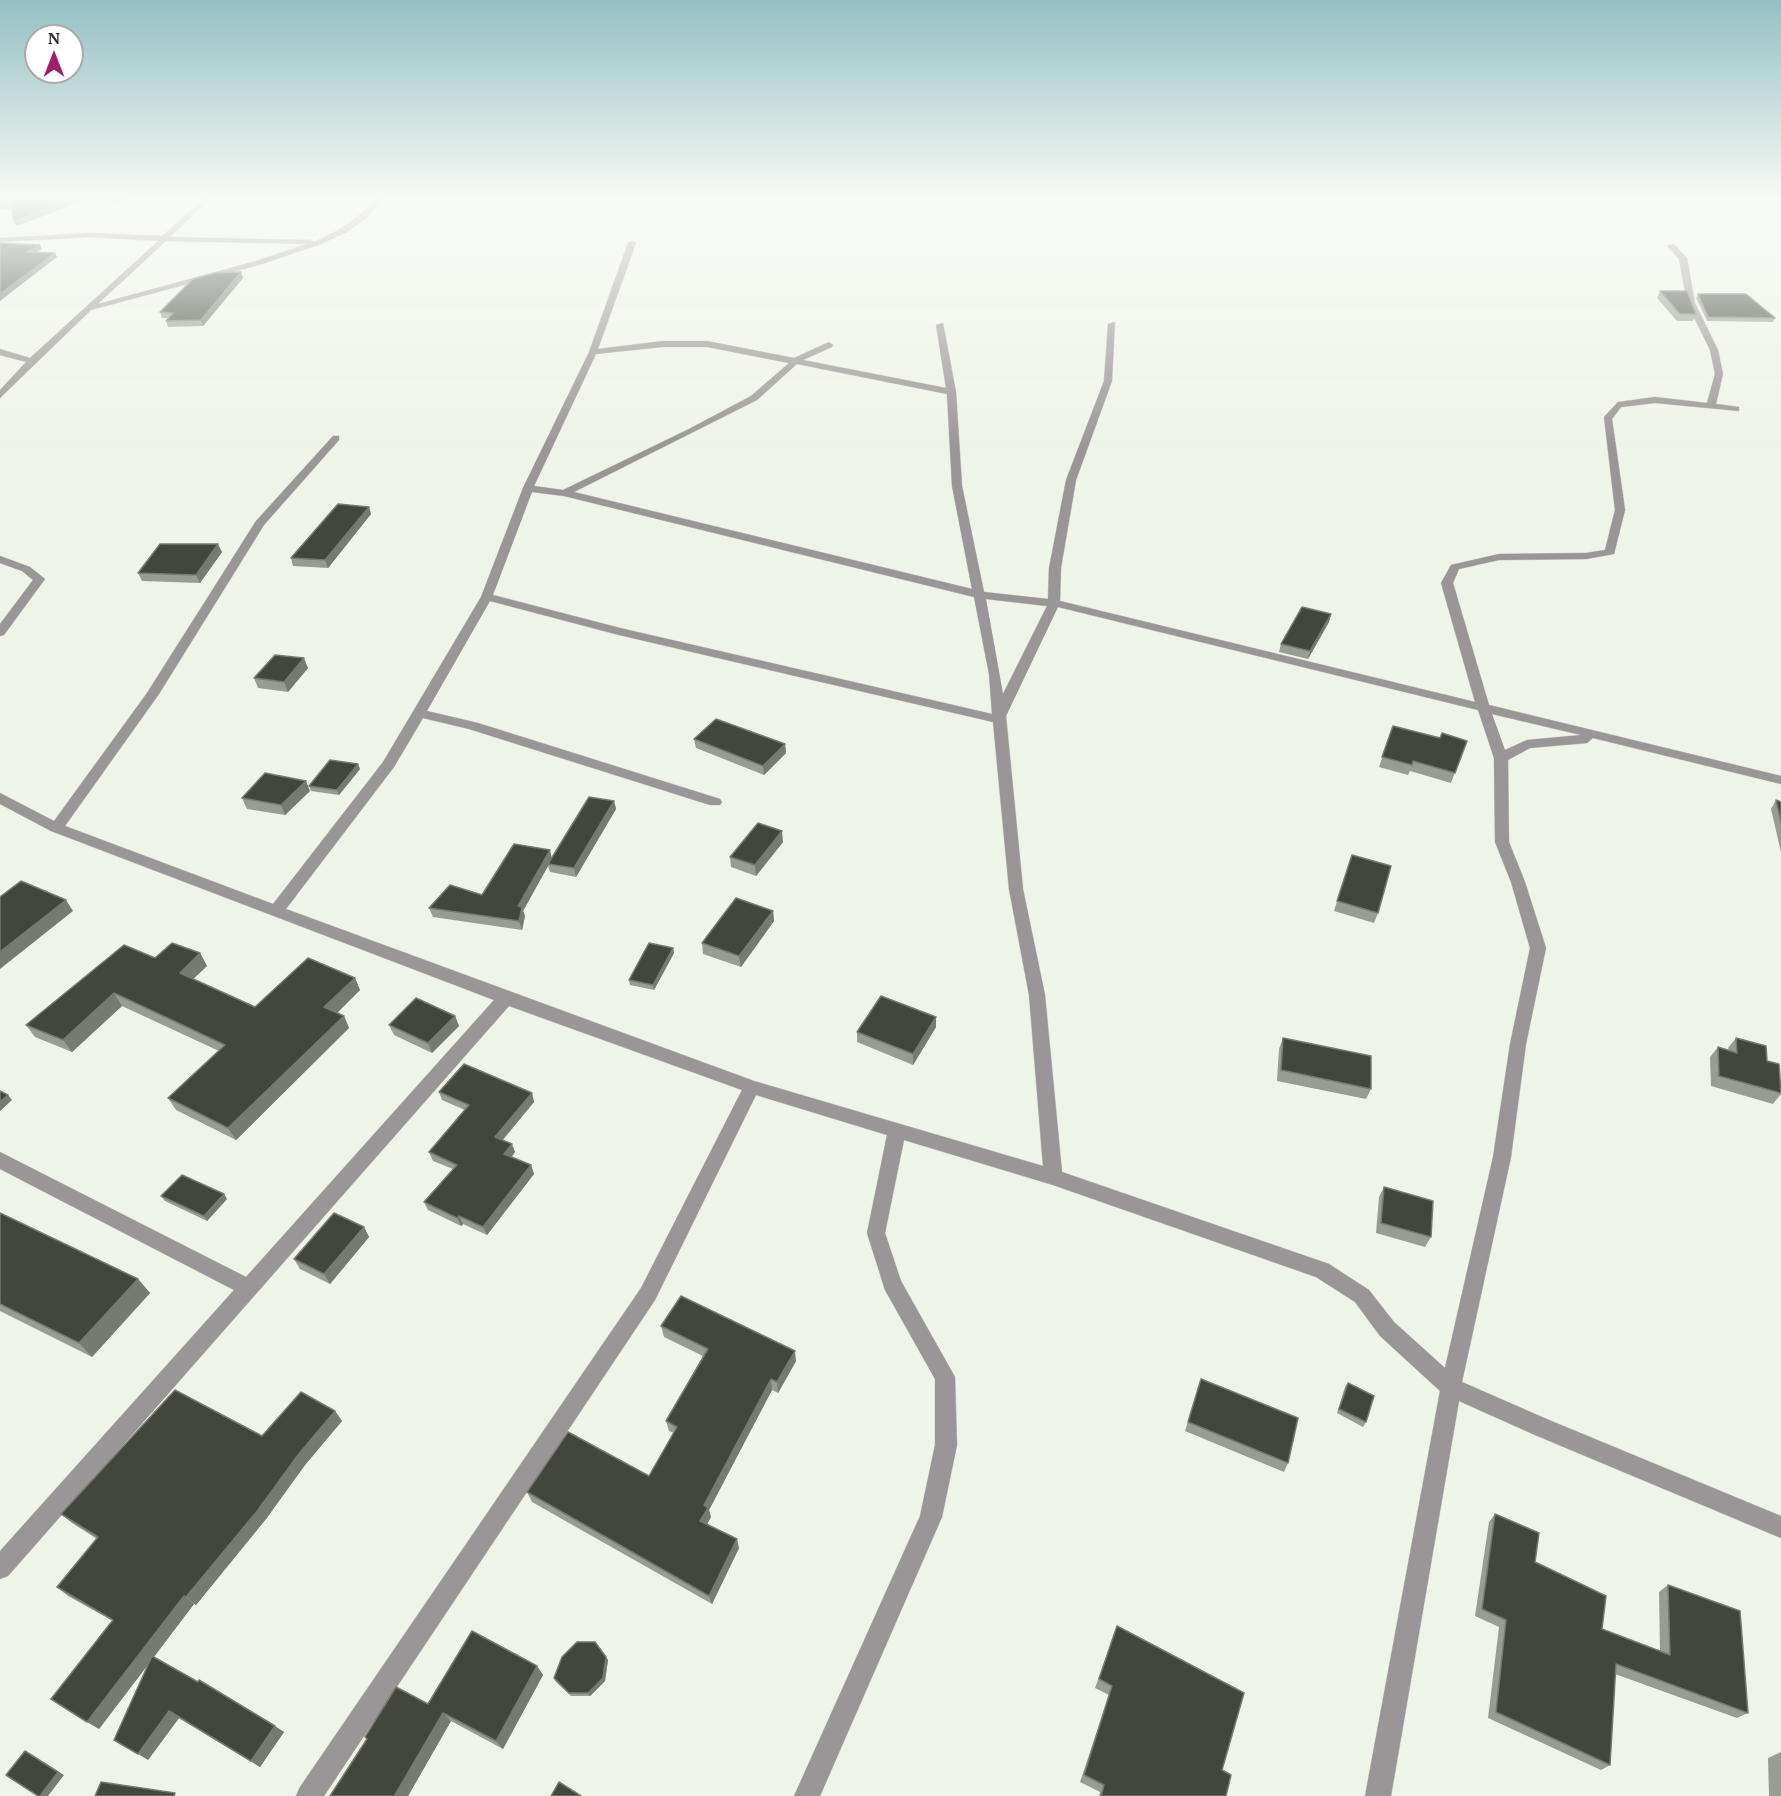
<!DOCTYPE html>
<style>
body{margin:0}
#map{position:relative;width:1781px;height:1796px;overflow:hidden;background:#eff4e9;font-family:"PT Serif",serif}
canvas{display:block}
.north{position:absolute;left:24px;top:24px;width:60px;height:60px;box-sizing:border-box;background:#fff;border:2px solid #aaaba9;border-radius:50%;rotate:0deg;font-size:16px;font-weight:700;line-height:24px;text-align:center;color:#2b2d29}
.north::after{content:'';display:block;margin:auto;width:21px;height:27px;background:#a31c66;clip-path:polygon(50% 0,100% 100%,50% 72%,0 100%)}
</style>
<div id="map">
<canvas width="1781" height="1796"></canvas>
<div class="north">N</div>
</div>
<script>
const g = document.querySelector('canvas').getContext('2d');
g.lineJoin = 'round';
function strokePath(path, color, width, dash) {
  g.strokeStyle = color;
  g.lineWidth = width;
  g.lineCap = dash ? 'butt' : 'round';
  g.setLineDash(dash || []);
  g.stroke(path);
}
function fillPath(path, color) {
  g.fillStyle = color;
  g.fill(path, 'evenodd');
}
const minor = new Path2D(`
 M204 198H211L170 237 310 240 314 242C339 231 359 218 377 198H383L368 217 347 232 321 244 262 264 91 310 0 398V390L26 362 0 355V349L30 358 158 241 90 237 0 242V238L90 233 162 236ZM166 241 307 244 256 261 98 304Z
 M632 241 636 243 598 349 663 341H707L794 358 829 342 833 345 832 347 803 360 946 388 936 325 943 323 956 392 962 486 984 592 1048 599 1049 568 1066 480 1104 381 1108 324 1115 322 1112 381 1076 480 1061 568 1060 601 1475 702 1441 583 1451 565 1499 554 1586 553 1605 550 1615 510 1604 417 1618 402 1655 397 1707 403 1715 374 1710 350 1687 303 1679 259 1667 246 1674 244 1687 258 1695 303 1718 350 1723 374 1716 404 1739 407V411L1655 403 1621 407 1612 419 1625 510 1614 554 1586 559 1499 560 1459 569 1453 583 1489 705 1781 776V784L1593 738 1587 743 1530 748 1508 760 1509 842 1525 882 1546 948 1526 1044 1511 1157 1462 1382 1549 1420 1781 1516V1538L1535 1435 1459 1401 1391 1796H1365L1440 1391 1380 1336 1355 1302 1316 1277 1053 1185 904 1140 885 1233 901 1281 955 1377 957 1445 942 1517 820 1796H794L920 1516 935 1445V1379L885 1290 867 1233 887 1135 756 1095 655 1300 324 1796H296L300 1787 641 1288 742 1090 509 1006 8 1576 0 1579V1551L234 1290 0 1169V1152L246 1277 494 1000 51 831 0 804V793L54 821 147 693 256 521 333 436H339V440L264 525 159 694 65 826 273 904 383 762 481 597 523 488 589 352 628 243ZM663 347H707L789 363 751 396 689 429 563 490 534 486 596 354ZM797 364 947 394 952 486 972 589 574 492 757 400ZM532 492 564 496 974 597 989 674 992 714 620 628 493 595ZM986 599 1047 606 1003 694ZM490 601 619 635 993 722 1009 889 1029 995 1043 1166 754 1081 286 909 394 767 423 718 469 729 710 805H720L722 802 720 799 478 723 427 711ZM1058 607 1478 710 1494 758 1495 842 1511 882 1530 948 1510 1044 1493 1157 1445 1368 1394 1322 1369 1290 1329 1264 1062 1172 1045 995 1023 889 1006 716ZM1492 714 1581 735 1527 740 1505 750Z
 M0 556 30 567 45 579 4 635 0 636V624L33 580 22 571 0 563Z`);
const wall = new Path2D(`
 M0 198H127L119 202 86 200 16 226 12 210H0Z
 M243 278 203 326 168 327 166 321 168 318H162L160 312Z
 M1660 291 1696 314 1693 321H1677L1657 298Z
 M1698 294 1775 318 1773 322 1707 321 1696 298Z
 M369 507 371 514 328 568 293 566 291 558Z
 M222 552 200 583 142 581 138 573Z
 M1331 614 1329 622 1308 659 1279 652 1281 644Z
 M308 668 288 692 258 688 254 678Z
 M1393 726 1440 738 1467 741 1451 783 1410 771 1408 775 1379 767Z
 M694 739 785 744 786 753 764 775 696 748Z
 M358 764 360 769 339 795 311 791 309 786Z
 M310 791 285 815 247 809 242 798Z
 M1776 800 1781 802V852L1771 809Z
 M614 801 616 809 576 877 550 872 548 866 523 911 525 916 522 930 433 917 429 908 482 895 552 857Z
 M783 842 756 876 731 867 730 857Z
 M1352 855 1378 913 1374 923 1334 911Z
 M773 911 774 921 741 967 703 954 702 943Z
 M673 948 674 953 654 990 630 985 629 980Z
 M200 953 207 966 193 979 255 1007 355 978 360 990 337 1013 344 1016 349 1028 236 1140 176 1110 168 1098 219 1051 122 1006 72 1052 35 1037 26 1025 155 958Z
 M455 1016 459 1026 432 1053 394 1035 389 1025Z
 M936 1017V1027L913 1065 857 1042V1032Z
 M1283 1038 1371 1089 1366 1099 1277 1081 1279 1049Z
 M1736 1038 1767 1061 1781 1094 1773 1104 1711 1086 1710 1057 1718 1047 1729 1050 1728 1048Z
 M439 1092 532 1093 534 1102 503 1140 515 1152 512 1157 531 1165 534 1174 487 1235 463 1224 461 1226 428 1210 424 1202 453 1169 433 1161 429 1152 465 1110 442 1100Z
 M1384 1187 1431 1237 1425 1247 1376 1233 1379 1197Z
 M224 1194 227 1199 207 1221 165 1201 161 1196Z
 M0 1213 138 1279 150 1293 92 1357 0 1311Z
 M364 1227 369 1237 330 1284 300 1269 294 1259Z
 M661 1326 796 1361 778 1393 772 1390 709 1510 711 1517 707 1524 739 1548 712 1604 532 1502 527 1492 649 1476 674 1433 669 1431 666 1421 703 1356 664 1337Z
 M1201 1379 1288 1463 1284 1472 1185 1431Z
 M1348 1383 1366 1422 1363 1427 1337 1413 1345 1387Z
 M335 1411 342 1421 305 1465 266 1519 196 1605 194 1604 154 1657 284 1732 260 1767 179 1718 148 1760 150 1662 99 1729 113 1621 68 1596 57 1587 97 1539 72 1523 61 1514 262 1436Z
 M1495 1514 1535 1562 1602 1629 1660 1651 1659 1592 1668 1585 1748 1713 1737 1718 1615 1674 1610 1765 1601 1770 1488 1718 1499 1627 1475 1616 1489 1522Z
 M1117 1626 1222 1770 1226 1796H1099L1100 1792 1080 1782 1109 1695 1095 1688Z
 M606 1657 608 1660 605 1681 590 1696H571L556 1682 554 1678Z
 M537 1666 543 1675 503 1749 451 1721 408 1796H330L367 1739 428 1704Z
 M1781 1752V1796H1769L1768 1758Z`);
const shadedWall = new Path2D(`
 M79 198H85L86 200 16 226 14 221Z
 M118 198H127L119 202Z
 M40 245 42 249 29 257 27 252Z
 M55 253 57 257 0 301V294Z
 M241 272 243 278 203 326 201 320Z
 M369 507 371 514 328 568 325 560Z
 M218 544 222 552 200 583 196 575Z
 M1331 614 1329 622 1308 659 1310 651Z
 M304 658 308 668 288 692 284 682Z
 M785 744 786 753 764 775 763 766Z
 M358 764 360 769 339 795 337 790Z
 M306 781 310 791 285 815 281 805Z
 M614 801 616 809 576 877 574 868Z
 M782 831 783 842 756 876 755 865Z
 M550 850 552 859 548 864V866L523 911 525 916 522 930 519 921 518 906Z
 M66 900 73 911 0 969V952Z
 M773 911 774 921 741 967 739 956Z
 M673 948 674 953 654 990 653 985Z
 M200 953 207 966 187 985 180 973Z
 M355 978 360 990 330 1020 324 1007Z
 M114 993 122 1006 72 1052 63 1040Z
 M344 1016 349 1028 236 1140 228 1128Z
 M455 1016 459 1026 432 1053 428 1043Z
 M936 1017V1027L913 1065V1054Z
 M532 1093 534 1102 498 1145 495 1137Z
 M8 1095 12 1100 0 1111V1102Z
 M512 1144 515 1152 507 1162 504 1154Z
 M531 1165 534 1174 487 1235 483 1227Z
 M224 1194 227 1199 207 1221 204 1216Z
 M459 1216 463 1224 461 1226 457 1218Z
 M364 1227 369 1237 330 1284 324 1274Z
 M138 1279 150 1293 92 1357 79 1343Z
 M795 1351 796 1361 778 1393 777 1382Z
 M771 1379 772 1390 709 1510 711 1517 703 1531 700 1521 704 1505Z
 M335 1411 342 1421 305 1465 266 1519 196 1605 186 1597 298 1455Z
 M737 1539 739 1548 712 1604 709 1596Z
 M184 1596 194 1604 99 1729 87 1722Z
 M606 1657 608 1660 605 1681 590 1696 588 1693Z
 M537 1666 543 1675 503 1749 496 1741Z
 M169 1711 179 1718 148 1760 138 1754Z
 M443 1713 451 1721 408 1796H396L395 1795Z
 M275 1726 284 1732 260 1767 251 1761Z
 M25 1751 64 1775 48 1796H40Z`);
const building = new Path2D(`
 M0 198H79L14 221 11 205 0 206Z
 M0 243 40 245 27 252 55 253 0 294Z
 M241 272 201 320 166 321 173 313 160 312 193 279 215 273Z
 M1660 291H1687L1696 314H1680Z
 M1698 294H1746L1775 318 1708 317Z
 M338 504 369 507 325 560 291 558Z
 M160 544H218L196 575 138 573Z
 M1302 607 1331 614 1310 651 1281 644Z
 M275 655 304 658 284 682 254 678Z
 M716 719 785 744 763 766 694 739Z
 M1393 726 1440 738 1442 733 1467 741 1455 773 1413 761 1412 765 1382 757Z
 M330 760 358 764 337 790 309 786Z
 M265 773 306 781 281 805 242 798Z
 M589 797 614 801 574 868 548 864Z
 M1776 800 1781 802V822Z
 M758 823 782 831 755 865 730 857Z
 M514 844 550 850 518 906 522 907 519 921 429 908 450 885 482 895Z
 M1352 855 1391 866 1378 913 1337 901Z
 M21 881 66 900 0 952V897Z
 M736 898 773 911 739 956 702 943Z
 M172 943 200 953 180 973 255 1007 308 958 355 978 324 1007 344 1016 228 1128 168 1098 225 1045 114 993 63 1040 26 1025 124 945 155 958Z
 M649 943 673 948 653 985 629 980Z
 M881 996 936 1017 913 1054 857 1032Z
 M416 998 455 1016 428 1043 389 1025Z
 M1283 1038 1371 1056V1089L1281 1070Z
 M1736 1038 1766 1046 1767 1061 1779 1064 1781 1093 1719 1076 1718 1047 1737 1053Z
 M464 1064 532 1093 495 1137 512 1144 504 1154 531 1165 483 1227 459 1216 457 1218 424 1202 457 1165 429 1152 469 1105 439 1092Z
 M0 1091 8 1095 0 1102Z
 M182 1175 224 1194 204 1216 161 1196Z
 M1384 1187 1433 1201 1431 1237 1381 1223Z
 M0 1213 138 1279 79 1343 0 1304Z
 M334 1213 364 1227 324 1274 294 1259Z
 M681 1296 795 1351 777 1382 771 1379 704 1505 708 1508 700 1521 737 1539 709 1596 527 1492 568 1432 649 1476 677 1427 666 1421 708 1349 661 1326Z
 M1201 1379 1298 1418 1288 1463 1188 1422Z
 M1348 1383 1374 1396 1366 1422 1339 1409Z
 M175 1390 262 1436 301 1392 335 1411 298 1455 258 1510 186 1597 184 1596 87 1722 51 1699 113 1620 57 1587 98 1537 61 1514Z
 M1495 1514 1539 1533 1535 1562 1606 1596 1602 1629 1670 1655 1668 1585 1740 1611 1748 1713 1616 1664 1610 1765 1496 1712 1506 1620 1482 1609Z
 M1117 1626 1244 1693 1222 1770 1231 1775 1226 1796H1101L1104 1785 1084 1775 1112 1686 1099 1679Z
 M472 1631 537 1666 496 1741 443 1713 395 1795 396 1796H330L367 1739 365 1737 396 1687 428 1704Z
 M577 1642H595L606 1657 603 1678 588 1693H569L554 1678 562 1657Z
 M152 1656 198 1682 199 1680 275 1726 251 1761 169 1711 138 1754 114 1740Z
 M25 1751 58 1772 40 1796H38L6 1775Z
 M101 1782 175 1793 174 1796H95Z
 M559 1782 581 1796H551Z`);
strokePath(minor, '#ccd0c6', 1);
fillPath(minor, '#9a9596');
fillPath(wall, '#989d93');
fillPath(shadedWall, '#767a71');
fillPath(building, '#42463d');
strokePath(building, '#767a71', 1.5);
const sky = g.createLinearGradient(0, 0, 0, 449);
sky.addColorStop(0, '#94c0c3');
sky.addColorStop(0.44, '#f8faf5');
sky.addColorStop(1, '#f8faf500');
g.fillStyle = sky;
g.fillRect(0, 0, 1781, 449);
</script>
